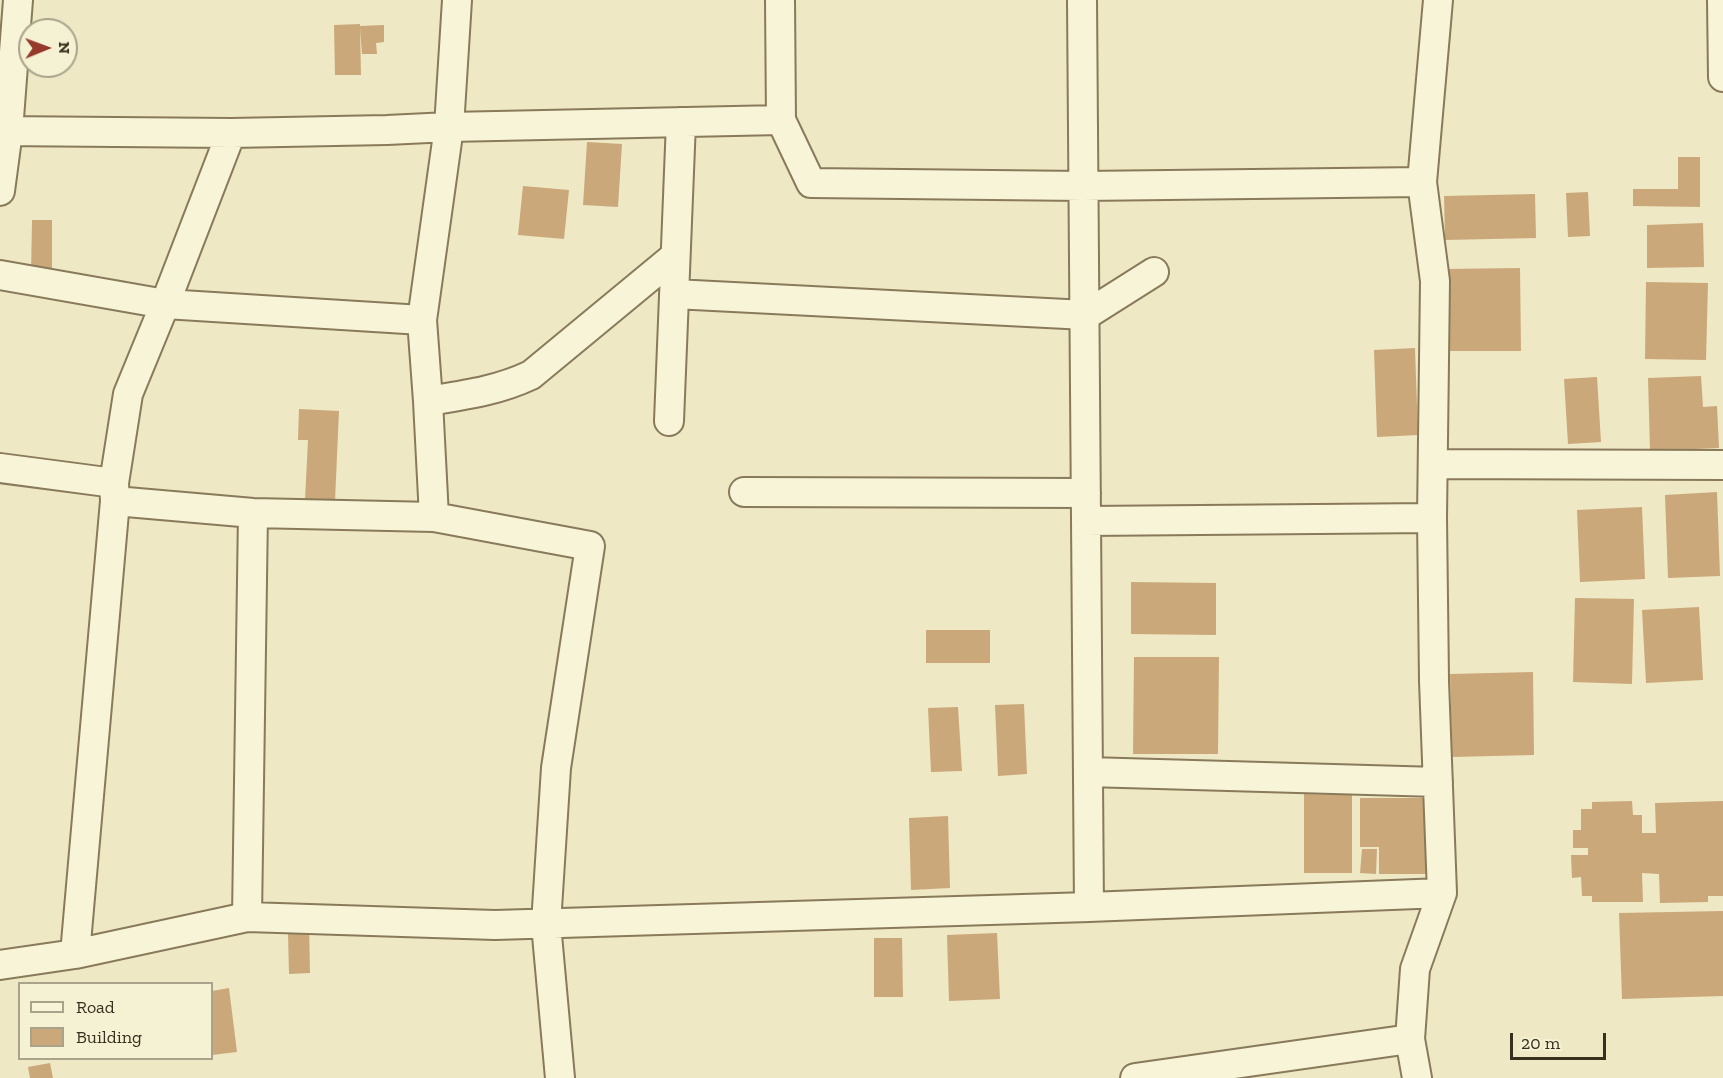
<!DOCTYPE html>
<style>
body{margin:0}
#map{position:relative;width:1723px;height:1078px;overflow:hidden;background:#eee8c4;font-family:"Zilla Slab",serif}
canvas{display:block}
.legend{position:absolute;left:18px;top:982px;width:195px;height:78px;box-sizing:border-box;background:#f5f1d3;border:2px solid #a9a38b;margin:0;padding:8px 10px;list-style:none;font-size:18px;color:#382f1e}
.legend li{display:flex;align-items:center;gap:12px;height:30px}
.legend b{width:30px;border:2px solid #a9a38b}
.north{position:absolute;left:18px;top:18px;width:60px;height:60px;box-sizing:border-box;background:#f5f1d3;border:2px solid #a9a38b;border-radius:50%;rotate:89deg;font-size:16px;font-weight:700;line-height:24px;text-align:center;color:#382f1e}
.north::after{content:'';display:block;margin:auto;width:21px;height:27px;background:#963b2b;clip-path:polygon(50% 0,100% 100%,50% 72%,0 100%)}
.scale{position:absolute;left:1510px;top:1033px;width:96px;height:27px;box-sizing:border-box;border:3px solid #382f1e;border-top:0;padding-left:8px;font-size:18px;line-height:21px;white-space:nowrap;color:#382f1e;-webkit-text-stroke:4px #f5f1d3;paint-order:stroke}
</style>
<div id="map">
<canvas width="1723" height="1078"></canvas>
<ul class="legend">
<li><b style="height:8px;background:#f8f4d7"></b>Road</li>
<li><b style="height:16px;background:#cba87a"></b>Building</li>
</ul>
<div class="north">N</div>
<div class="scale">20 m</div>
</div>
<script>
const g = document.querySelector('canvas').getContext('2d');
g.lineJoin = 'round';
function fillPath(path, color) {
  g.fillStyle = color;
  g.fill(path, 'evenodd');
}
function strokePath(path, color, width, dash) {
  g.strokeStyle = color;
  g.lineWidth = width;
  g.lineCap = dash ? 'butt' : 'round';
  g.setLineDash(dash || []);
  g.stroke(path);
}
const building = new Path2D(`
 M360 24V26L384 25V42L376 43 377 54H362L360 29 361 75H335L334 25Z
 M587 142 622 144 618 207 583 205Z
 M1678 157H1700V207L1633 206V189H1678Z
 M523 186 569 190 564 239 518 235Z
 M1588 192 1590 236 1568 237 1566 193Z
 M1535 194 1536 238 1445 240 1444 196Z
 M32 220H52V275H31Z
 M1703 223 1704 267 1647 268V225Z
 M1520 268 1521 351H1445L1444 269Z
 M1646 282 1708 283 1706 360 1645 359Z
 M1415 348 1418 435 1377 437 1374 350Z
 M1701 376 1703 407 1717 406 1719 448 1650 451 1648 378Z
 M1597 377 1601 442 1568 444 1564 379Z
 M299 409 339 411 335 501 305 500 308 440H298Z
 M1717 492 1720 576 1668 578 1665 495Z
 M1642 507 1645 579 1580 582 1577 510Z
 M1131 582 1216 583V635L1131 634Z
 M1575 598 1634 599 1632 684 1573 682Z
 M1699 607 1703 680 1646 683 1642 610Z
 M926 630H990V663H926Z
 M1134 657H1219L1218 754H1133Z
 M1533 672 1534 755 1452 757 1450 674Z
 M1024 704 1027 774 998 776 995 705Z
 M958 707 962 771 931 772 928 708Z
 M1304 794 1352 795V873H1304Z
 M1360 798H1426L1427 874H1379V847H1360Z
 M1632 801 1633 815H1642V833H1656L1655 803 1723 801V896H1708V902L1660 903 1659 874 1642 873 1643 902H1592V896H1582L1581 877 1572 878 1571 855H1588V848H1573V830H1581V809H1592V802Z
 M948 816 950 888 911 890 909 818Z
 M1362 849H1377L1376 874 1360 873Z
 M1723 911V996L1622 999 1619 913Z
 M309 924 310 973 289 974 288 933 293 932Z
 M997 933 1000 999 949 1001 947 935Z
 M874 938H902L903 997H874Z
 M229 988 237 1052 212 1055V991Z
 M50 1063 53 1078H30L28 1067Z`);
const minor = new Path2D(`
 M1082 0 1089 907
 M1722 0 1723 77
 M781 120 811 183 1083 186 1422 182
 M0 131 231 133 387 130 449 127 781 120 780 0
 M0 191 8 131 18 0
 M0 275 165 304 422 320
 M674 294 1086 315 1154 272
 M428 401C465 395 497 391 531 375L675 256
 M669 421 681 122
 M1433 464 1723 465
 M0 468 114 483
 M744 492 1086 493
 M115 501 253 513 434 517 590 546 556 768 546 924 560 1078
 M434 517 428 401 422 320 449 127 457 0
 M1086 521 1432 518
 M1088 772 1438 782
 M247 917 253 513
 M75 954 115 501 114 483 128 394 165 304 231 133
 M0 965 75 954 247 917 495 925 1089 907 1442 893
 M1135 1078 1410 1039
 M1417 1078 1410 1039 1415 969 1442 893 1434 681 1432 518 1435 281 1422 182 1438 0`);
fillPath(building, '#cba87a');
strokePath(minor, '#887a5a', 32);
strokePath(minor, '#f8f4d7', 28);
</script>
